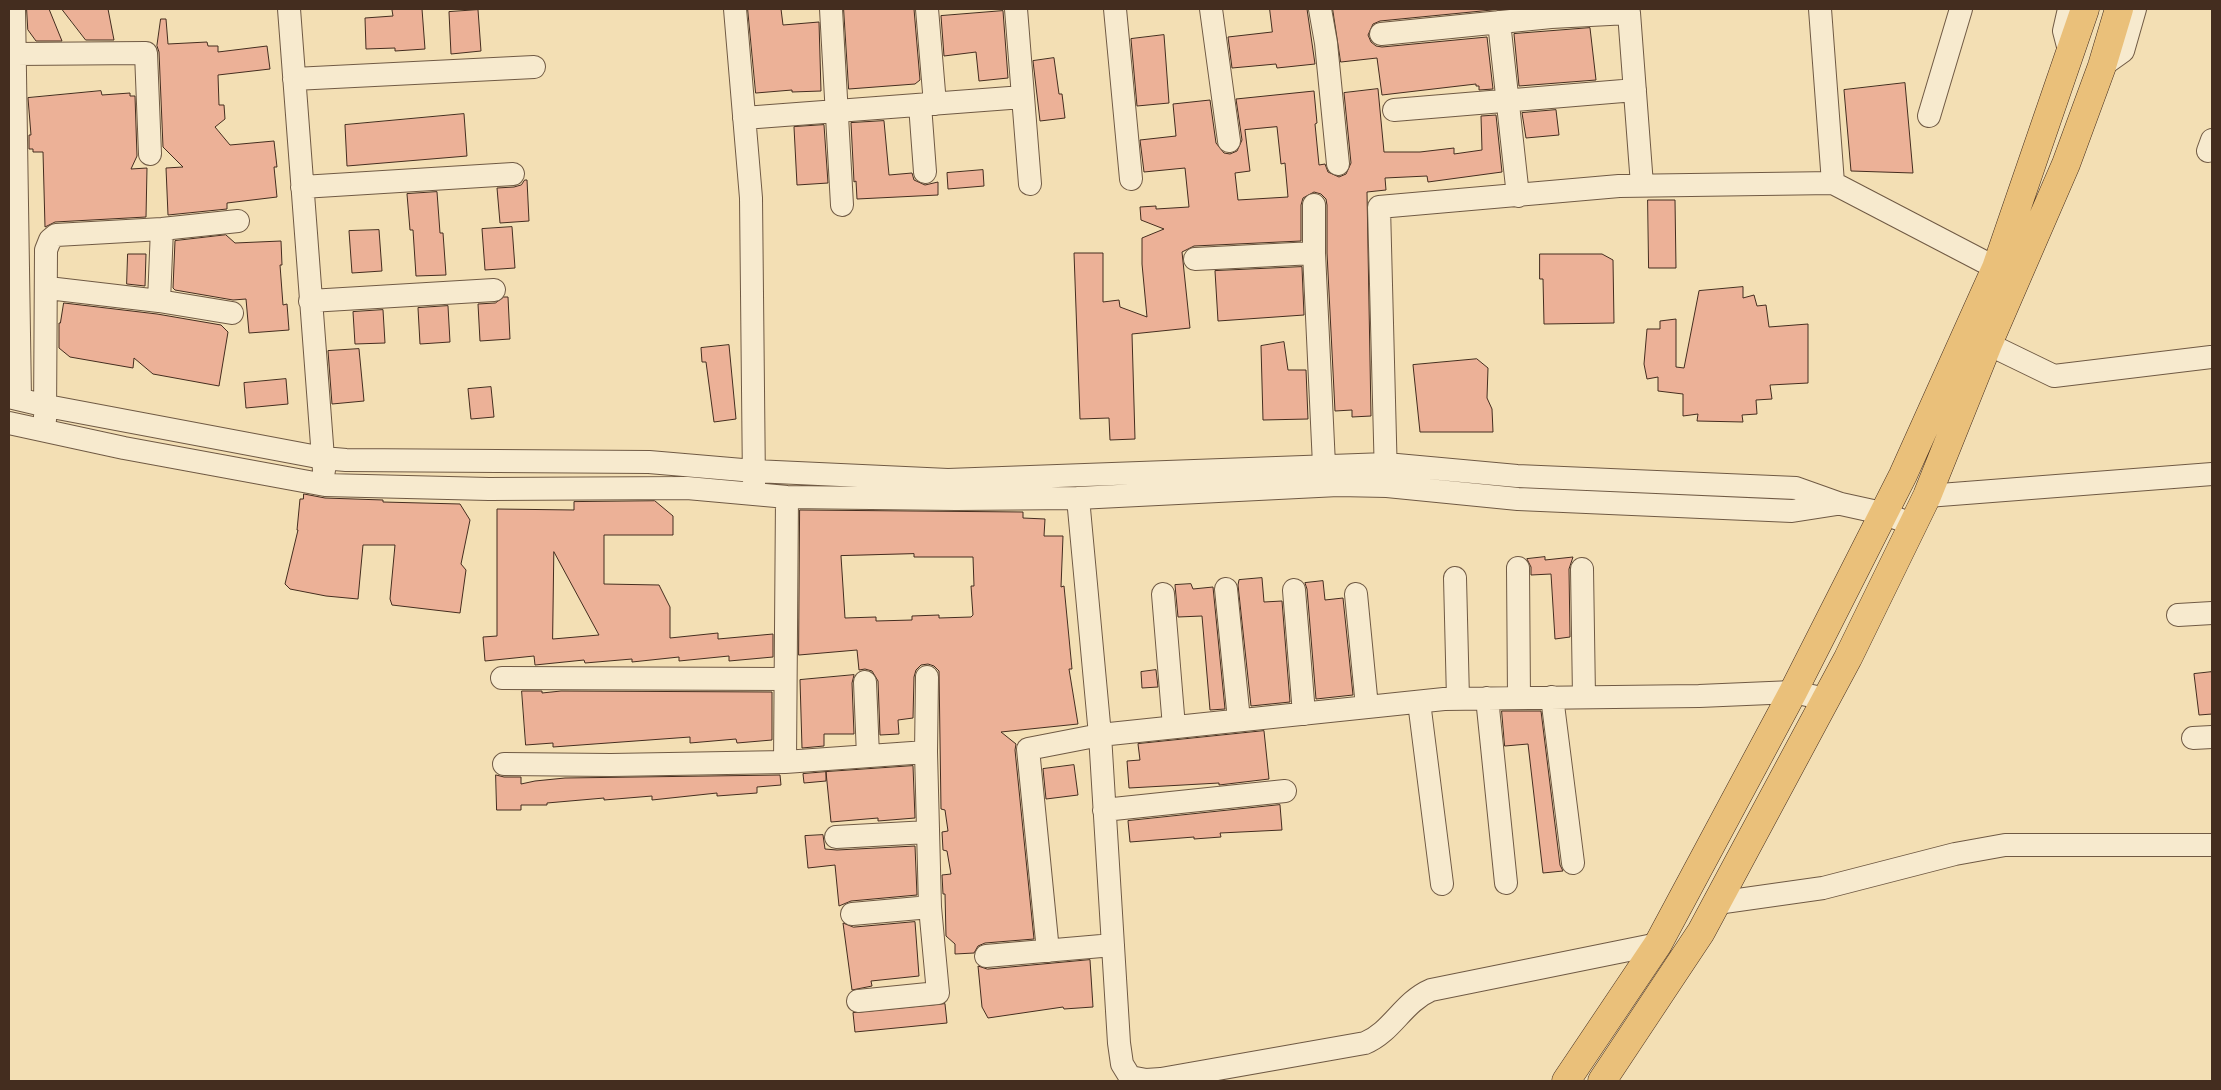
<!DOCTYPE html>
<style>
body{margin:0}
#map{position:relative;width:2221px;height:1090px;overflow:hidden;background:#f3dfb4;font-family:"IM FELL Great Primer",serif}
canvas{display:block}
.frame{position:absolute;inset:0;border:10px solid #442d1f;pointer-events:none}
</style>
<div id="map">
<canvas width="2221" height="1090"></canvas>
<div class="frame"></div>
</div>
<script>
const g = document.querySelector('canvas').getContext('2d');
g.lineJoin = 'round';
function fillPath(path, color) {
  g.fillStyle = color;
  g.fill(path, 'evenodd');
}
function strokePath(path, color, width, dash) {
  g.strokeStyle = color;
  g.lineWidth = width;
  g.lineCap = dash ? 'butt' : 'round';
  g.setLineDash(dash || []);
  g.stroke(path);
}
const building = new Path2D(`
 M27 9H49L62 41H36L28 30Z
 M62 9H108L114 40H86Z
 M408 9H422L425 49 395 51V48L366 49 365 18 393 16 392 10Z
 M748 9H781L783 25 819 22 821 91 792 92V90L756 93Z
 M844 9H914L920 80 915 84 849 89Z
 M1270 9H1307L1315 64 1277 68 1276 64 1232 68 1228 37 1272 32Z
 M1333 9H1502L1380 21 1373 24 1368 35 1371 42 1376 46 1382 47 1487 37 1493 89 1479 90V86H1476V84L1382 95 1377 58 1341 62Z
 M478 10 481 51 451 54 449 12Z
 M1003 11 1008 78 979 81 976 52 944 56 941 16Z
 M161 19H166L168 44 207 42 208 46H218V52L267 46 270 69 218 75 219 105H224L225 119 215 127 230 145 274 141 277 167H274L277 197 227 203V209L168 215 166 168 183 167 163 147 159 52 157 46Z
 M1590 28 1596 80 1519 86 1514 34Z
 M1164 35 1169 103 1137 106 1131 39Z
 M1054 58 1059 94H1062L1065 118 1040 121 1033 61Z
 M1905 83 1913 173 1851 171 1844 90Z
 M1378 89 1384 152H1420L1454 148V154L1482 150 1481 116 1496 115 1502 172 1428 182 1427 176 1385 178 1386 190 1367 192 1371 416 1352 417V410L1335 411 1327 253V205L1326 199 1321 194 1314 192 1303 198 1301 205V241L1194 246 1182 252 1190 328 1132 334 1135 439 1110 440 1109 418 1080 419 1074 253H1103V302L1119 300 1120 307 1147 317 1142 264V238L1164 229 1141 220 1140 207 1156 206V209L1189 207 1185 168 1144 172 1140 140 1176 136 1173 104 1210 100 1216 143 1224 153 1230 154 1237 151 1242 140 1236 99 1314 91 1317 123 1315 124 1319 165 1325 164 1328 172 1339 177 1346 174 1351 163 1344 93ZM1277 127 1281 164 1285 163 1288 197 1238 200 1235 173 1250 171 1245 130Z
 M101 91 102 95 130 93V96H135L137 156 131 169 147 168 146 217 55 222 45 227 43 152H33V149H29V135H31L28 98Z
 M1556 110 1559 135 1526 138 1522 113Z
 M464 114 467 156 347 166 345 125Z
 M884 121 889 175 912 173 914 180 925 185 938 182V195L857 199 856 181 854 182 851 123Z
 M824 125 828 183 797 185 794 127Z
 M983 170 984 186 948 189 947 173Z
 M525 180H527L529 221 500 223 497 188 514 187 521 185Z
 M437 192 440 233H443L446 275 416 276 413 230H410L407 194Z
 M1648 200H1675L1676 268H1649Z
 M512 227 515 268 485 270 482 229Z
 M379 230 382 271 352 273 349 231Z
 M226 235 235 243 281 241 282 265H280L283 305 287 304 289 330 249 333 246 299 233 300 175 290 173 288 175 241Z
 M128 254H146L145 286 127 284Z
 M1540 254H1602L1613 260 1614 323 1544 324 1543 279H1540Z
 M1302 267 1304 315 1218 321 1215 271Z
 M1743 287V298L1754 295 1757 306 1766 305 1769 327 1808 324V383L1770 385 1772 399 1756 400 1757 414 1742 415 1743 422 1697 421 1698 414 1683 416V394L1658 391V377L1647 379 1644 364 1647 329H1660V321L1676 319V367L1684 368 1699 291Z
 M504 297H508L510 339 480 341 478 304 495 303Z
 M64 303 157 314 221 325 228 332 219 386 153 374 134 358 133 368 70 357 59 348V323H60Z
 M448 306 450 342 420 344 418 308Z
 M383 310 385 343 355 344 353 312Z
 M1284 342 1288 370H1306L1308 419 1263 420 1261 346Z
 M729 345 736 419 714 422 706 362H702L701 348Z
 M359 349 364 401 332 404 328 351Z
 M1477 359 1488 368 1487 398 1492 409 1493 432H1420L1413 365Z
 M286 379 288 404 246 408 244 383Z
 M491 387 494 417 471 419 468 389Z
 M304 494 325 498 383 500V502L460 504 470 520 461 564 466 570 460 613 392 605 390 599 395 545H363L358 599 326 596 290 589 285 584 298 530H297L300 499H303Z
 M655 501 673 516V535H604V584L659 585 670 607V638L718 633V639L773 634V657L729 661V656L679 661V657L632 662V659L585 663 584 660 535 665 534 656 485 661 483 637 497 636V509L574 510V502ZM554 552 599 635 553 639Z
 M800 510 1023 512V518L1045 519 1044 536H1063L1061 587 1064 586 1072 669H1069L1078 724 1001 732 1016 744 1015 750 1034 939 985 943 978 946 974 953 955 954V944L946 936 945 894H943L942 875 951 874 947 851 943 850 942 832 948 831 945 810 941 809 939 671 934 666 928 664 921 665 916 670 914 677 913 718 898 720 899 734 880 735 878 681 872 671 865 669 859 670 857 650 799 655ZM914 554V557H973L974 586H971L973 615 971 617 939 618V615L912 616V620L876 621V617L845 618 841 556Z
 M1545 557V560L1573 557 1569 569 1570 637 1555 639 1551 574 1531 575V567L1527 559Z
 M1262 578 1264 602 1282 601 1290 702 1251 706 1238 585 1239 580Z
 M1323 581 1325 600 1343 598 1353 695 1316 699 1307 589 1305 583Z
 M1191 584 1193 589 1213 587 1225 709 1210 710 1202 616 1178 617 1175 585Z
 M1156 670 1158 687 1142 688 1141 672Z
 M2212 672V714L2199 715 2194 674Z
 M854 675 852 683 854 734H824V746L802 748 800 680Z
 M522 691H542V693L561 691 772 692V740L737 743 736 739 690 743V737L553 747V743L526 745Z
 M1502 711H1541L1560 865 1563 871 1543 873 1528 744 1505 746Z
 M1264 731 1269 779 1219 785V783L1129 788 1127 761 1140 760 1138 744Z
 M1074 765 1078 795 1046 799 1043 769Z
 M913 766 915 818 878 821V818L831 822 826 772Z
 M826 772V781L804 783 803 774Z
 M496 775 504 777H521V784L535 781 565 778 780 775 781 785 757 787V793L717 796V793L652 800V796L604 800V798L547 803V805H521V810H497Z
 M1280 805 1282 830 1220 833 1221 837 1194 839V837L1130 842 1128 821Z
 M823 835 825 849 837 850 915 846 917 895 851 901 839 906 835 865 808 868 805 836Z
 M915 922 919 976 871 981 872 986 852 990 843 923 853 927Z
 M1090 960 1093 1007 1064 1009 1063 1007 988 1018 982 1007 978 966 987 969Z
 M945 1004 947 1023 855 1032 853 1013Z`);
const minor = new Path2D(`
 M14 9 20 399
 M289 9 324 471
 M735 9 751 198 754 485
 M831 9 842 205
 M927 9 935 104
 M1016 9 1030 184
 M1115 9 1131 179
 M1211 9 1229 141
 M1320 9 1326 43 1338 164
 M1820 9 1833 183 1996 268
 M2069 9 2064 31 2070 54
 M1499 22 1518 196
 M1381 34 1551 17 1629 13 1642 185
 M15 54 146 53 150 154
 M2102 66 2123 51 2135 9
 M294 79 534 67
 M920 105 925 172
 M1394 110 1635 90
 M1929 116 1961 9
 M744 118 1023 97
 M2208 151 2212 140
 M302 187 513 174
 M1314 205V253L1324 465
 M1195 259 1314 253
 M48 288 159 301 232 313
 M159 301 162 229
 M310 301 494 290
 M1988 344 2054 376 2211 357
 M9 397 47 406 323 458 346 460 649 462 754 471 948 480 1386 464 1517 476 1796 488 1841 504 1882 513 1912 524
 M45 420 46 250 50 240 56 235 162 229 238 221
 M9 423 124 448 325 485 489 489 687 488 787 497 956 499 1078 498 1338 485 1387 486 1518 499 1792 511 1837 504
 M1386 478 1379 207 1619 186 1833 183
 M1927 496 2212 474
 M1078 498 1100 735 1444 699 1699 696 1793 692 1826 699
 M1518 568 1519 698
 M1582 569 1584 697
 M1455 578 1458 699
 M1226 589 1239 720
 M1294 590 1304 714
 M1163 594 1174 727
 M1356 594 1367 707
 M2178 615 2212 613
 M502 678 785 679
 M865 682 868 756
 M1552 697 1573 863
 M1487 698 1506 883
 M1419 702 1442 884
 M2193 738 2212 737
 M926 752 927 677
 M785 762 926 752 930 907 938 993 858 1001
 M504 764 611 765 785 762 787 497
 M1104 810 1285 791
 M836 837 928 832
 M1717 903 1823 888 1955 854 2005 845H2212
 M852 914 930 907
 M1048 951 1028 749 1100 735 1119 1043 1122 1064 1130 1077 1146 1080 1161 1079 1365 1043C1392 1032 1403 1002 1431 990L1658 944
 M986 956 1113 945`);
const major = new Path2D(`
 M1566 1081 1658 944 1793 692 1903 475 1996 268 2085 9
 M1602 1081 1701 932 1848 658 1927 496 1988 344 2066 164 2102 66 2119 9`);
fillPath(building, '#ecb197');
strokePath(building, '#442d1f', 1);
strokePath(minor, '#705a44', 24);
strokePath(major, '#442d1f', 29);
strokePath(minor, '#f7eace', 22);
strokePath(major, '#eac07a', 28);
</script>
